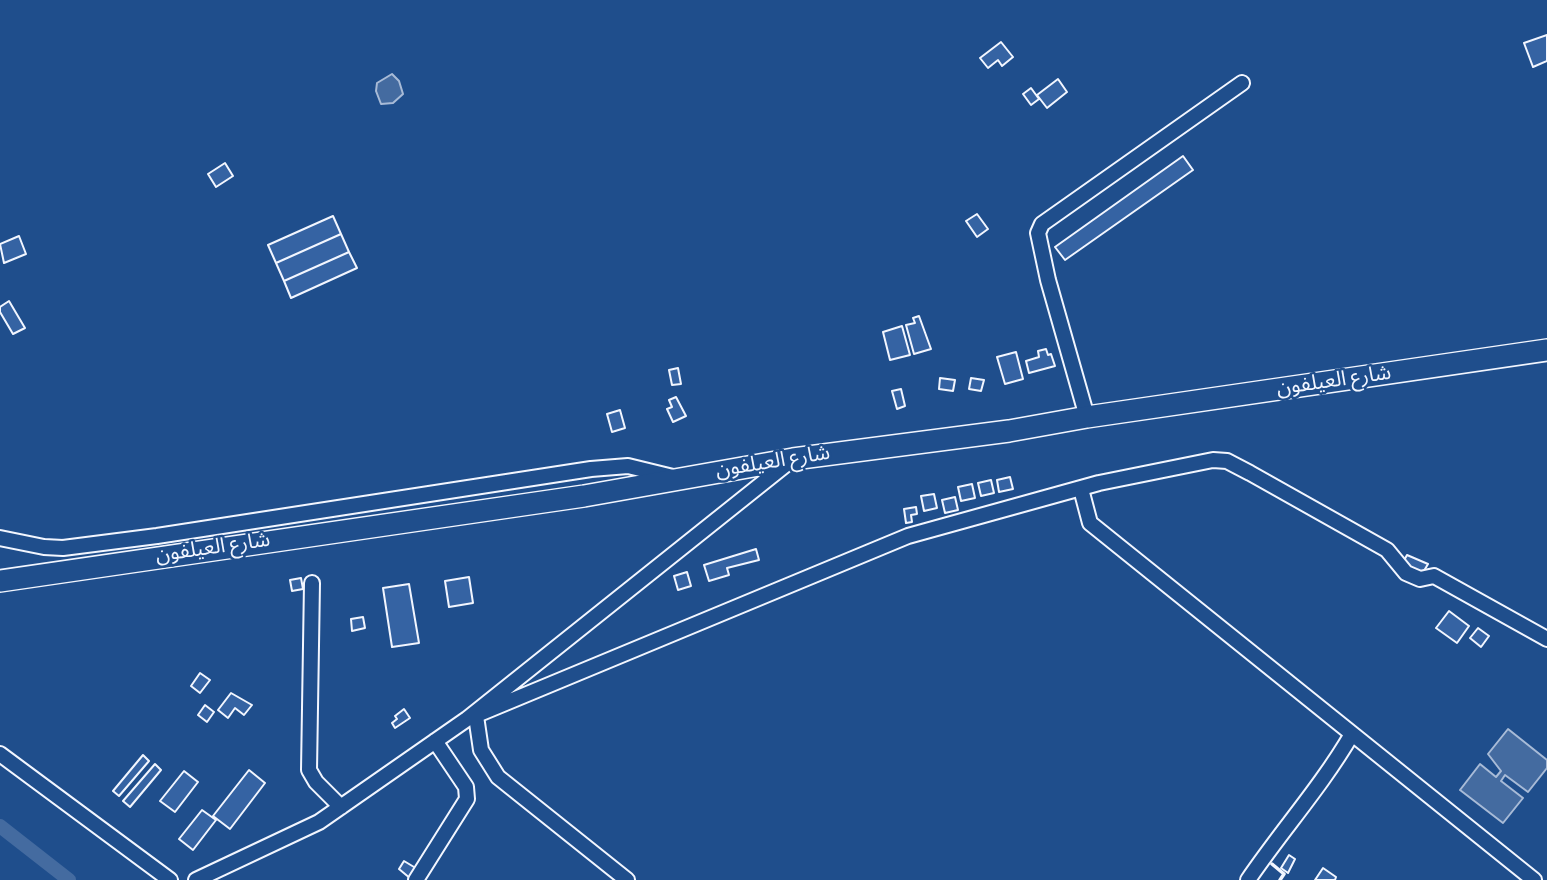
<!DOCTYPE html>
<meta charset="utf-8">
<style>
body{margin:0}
canvas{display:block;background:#1f4e8c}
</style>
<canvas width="1547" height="880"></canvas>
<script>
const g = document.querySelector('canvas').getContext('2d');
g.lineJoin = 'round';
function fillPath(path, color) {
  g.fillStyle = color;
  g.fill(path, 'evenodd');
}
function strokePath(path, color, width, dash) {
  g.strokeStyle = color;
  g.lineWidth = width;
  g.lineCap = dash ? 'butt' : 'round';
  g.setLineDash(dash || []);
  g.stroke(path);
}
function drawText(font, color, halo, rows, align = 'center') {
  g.font = font + ' "Source Sans 3","Noto Sans Arabic",sans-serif';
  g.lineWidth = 5;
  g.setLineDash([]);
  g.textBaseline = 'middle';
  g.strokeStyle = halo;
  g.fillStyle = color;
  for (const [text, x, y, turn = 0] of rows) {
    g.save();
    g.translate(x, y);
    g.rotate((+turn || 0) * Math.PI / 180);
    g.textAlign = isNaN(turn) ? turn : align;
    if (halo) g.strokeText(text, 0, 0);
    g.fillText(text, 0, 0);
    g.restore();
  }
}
const water = new Path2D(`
 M392 74 399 81 403 94 393 103 381 104 376 91 377 83Z
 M1508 729 1547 760V768L1528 792 1505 775 1501 781 1523 798 1503 823 1460 790 1480 764 1496 777 1501 771 1488 754Z`);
const canal = new Path2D(`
 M0 826 69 880`);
const building = new Path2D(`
 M1547 35V61L1533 67 1524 43Z
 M1001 42 1013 57 1002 66 998 60 988 68 980 58Z
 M1058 79 1067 92 1047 108 1037 95Z
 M1031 88 1039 99 1031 105 1023 94Z
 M1183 156 1193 170 1065 260 1055 247Z
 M225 163 233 176 216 187 208 174Z
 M977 214 988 229 977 237 966 221Z
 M333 216 341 234 276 263 268 245Z
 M341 234 349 252 284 281 276 263Z
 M19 236 26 254 4 263 0 244Z
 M349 252 357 268 291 298 284 281Z
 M9 301 25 328 13 334 0 312V307Z
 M919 316 931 349 914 354 906 325 915 323 913 318Z
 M902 326 910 355 890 360 883 332Z
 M1046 349 1048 355 1051 354 1055 366 1029 373 1026 361 1039 357 1038 351Z
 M1016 352 1023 379 1005 384 997 357Z
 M678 368 681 384 672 385 669 370Z
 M940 378 955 380 953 391 939 389Z
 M971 378 984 380 981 391 969 389Z
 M901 389 905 406 897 409 892 391Z
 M676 397 686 416 673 422 667 409 672 407 669 400Z
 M620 410 625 428 612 432 607 414Z
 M1010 477 1013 489 999 492 997 480Z
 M991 480 994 493 981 496 978 483Z
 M972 484 975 498 961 501 958 487Z
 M934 494 937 508 924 511 921 496Z
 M955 497 958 510 945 513 942 500Z
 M916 507 917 514 911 515 912 522 906 523 904 509Z
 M756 549 759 560 727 568 729 575 709 581 704 565Z
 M1407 555 1428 564 1421 576 1402 564Z
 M687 572 691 586 678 590 674 576Z
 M469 577 473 603 449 607 445 581Z
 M301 578 303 589 292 591 290 580Z
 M409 584 419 643 392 647 383 588Z
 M1449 611 1469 626 1457 643 1436 628Z
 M363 617 365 628 352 631 351 619Z
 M1478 628 1489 636 1481 647 1470 638Z
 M200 673 210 680 200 693 191 686Z
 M231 693 252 705 244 715 235 708 228 718 218 710Z
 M205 705 214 712 207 722 198 715Z
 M404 709 410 718 395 728 392 723 397 719 395 716Z
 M143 755 149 761 119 796 113 791Z
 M155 764 161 770 130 807 123 801Z
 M249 770 265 783 230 829 213 816Z
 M184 771 198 782 175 812 160 801Z
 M202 810 216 820 193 850 179 839Z
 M1289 855 1295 859 1288 873 1281 868Z
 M404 861 419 870 411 879 399 869Z
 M1323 868 1336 877 1335 880H1315Z`);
const minor = new Path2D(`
 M1087 417 1048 280 1038 233 1042 224 1242 83
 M1081 489 1090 523 1534 880
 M0 538 44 547 63 548 157 536 591 469 628 466 673 477
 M312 583 309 770 316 782 341 807
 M476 716 481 750 498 777 627 880
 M467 719 908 536 1099 483 1213 460 1227 461 1250 473 1387 550 1406 573 1420 579 1434 576 1547 639
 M0 754 170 880
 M196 880 319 822 467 719 789 462
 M416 880 467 799 466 787 435 741
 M1248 880C1282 830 1321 787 1352 734`);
const highway = new Path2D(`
 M0 581 584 496 793 459 1009 431 1087 417 1547 350`);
const wall = new Path2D(`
 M1272 864 1284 874 1280 880`);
const streetNames = [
 ["شارع العيلفون",1334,382,-8],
 ["شارع العيلفون",773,463,-9],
 ["شارع العيلفون",213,549,-8]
];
fillPath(water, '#446ba0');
strokePath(water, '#a8bbd7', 2);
strokePath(canal, '#446ba0', 14);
fillPath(building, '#3563a3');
strokePath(building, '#f2f6ff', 2);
strokePath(minor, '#f2f6ff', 18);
strokePath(highway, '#f2f6ff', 24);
strokePath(minor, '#1f4e8c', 14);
strokePath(highway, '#1f4e8c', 21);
strokePath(wall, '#f2f6ff', 3.5);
drawText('21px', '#f2f6ff', '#1f4e8c', streetNames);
</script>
